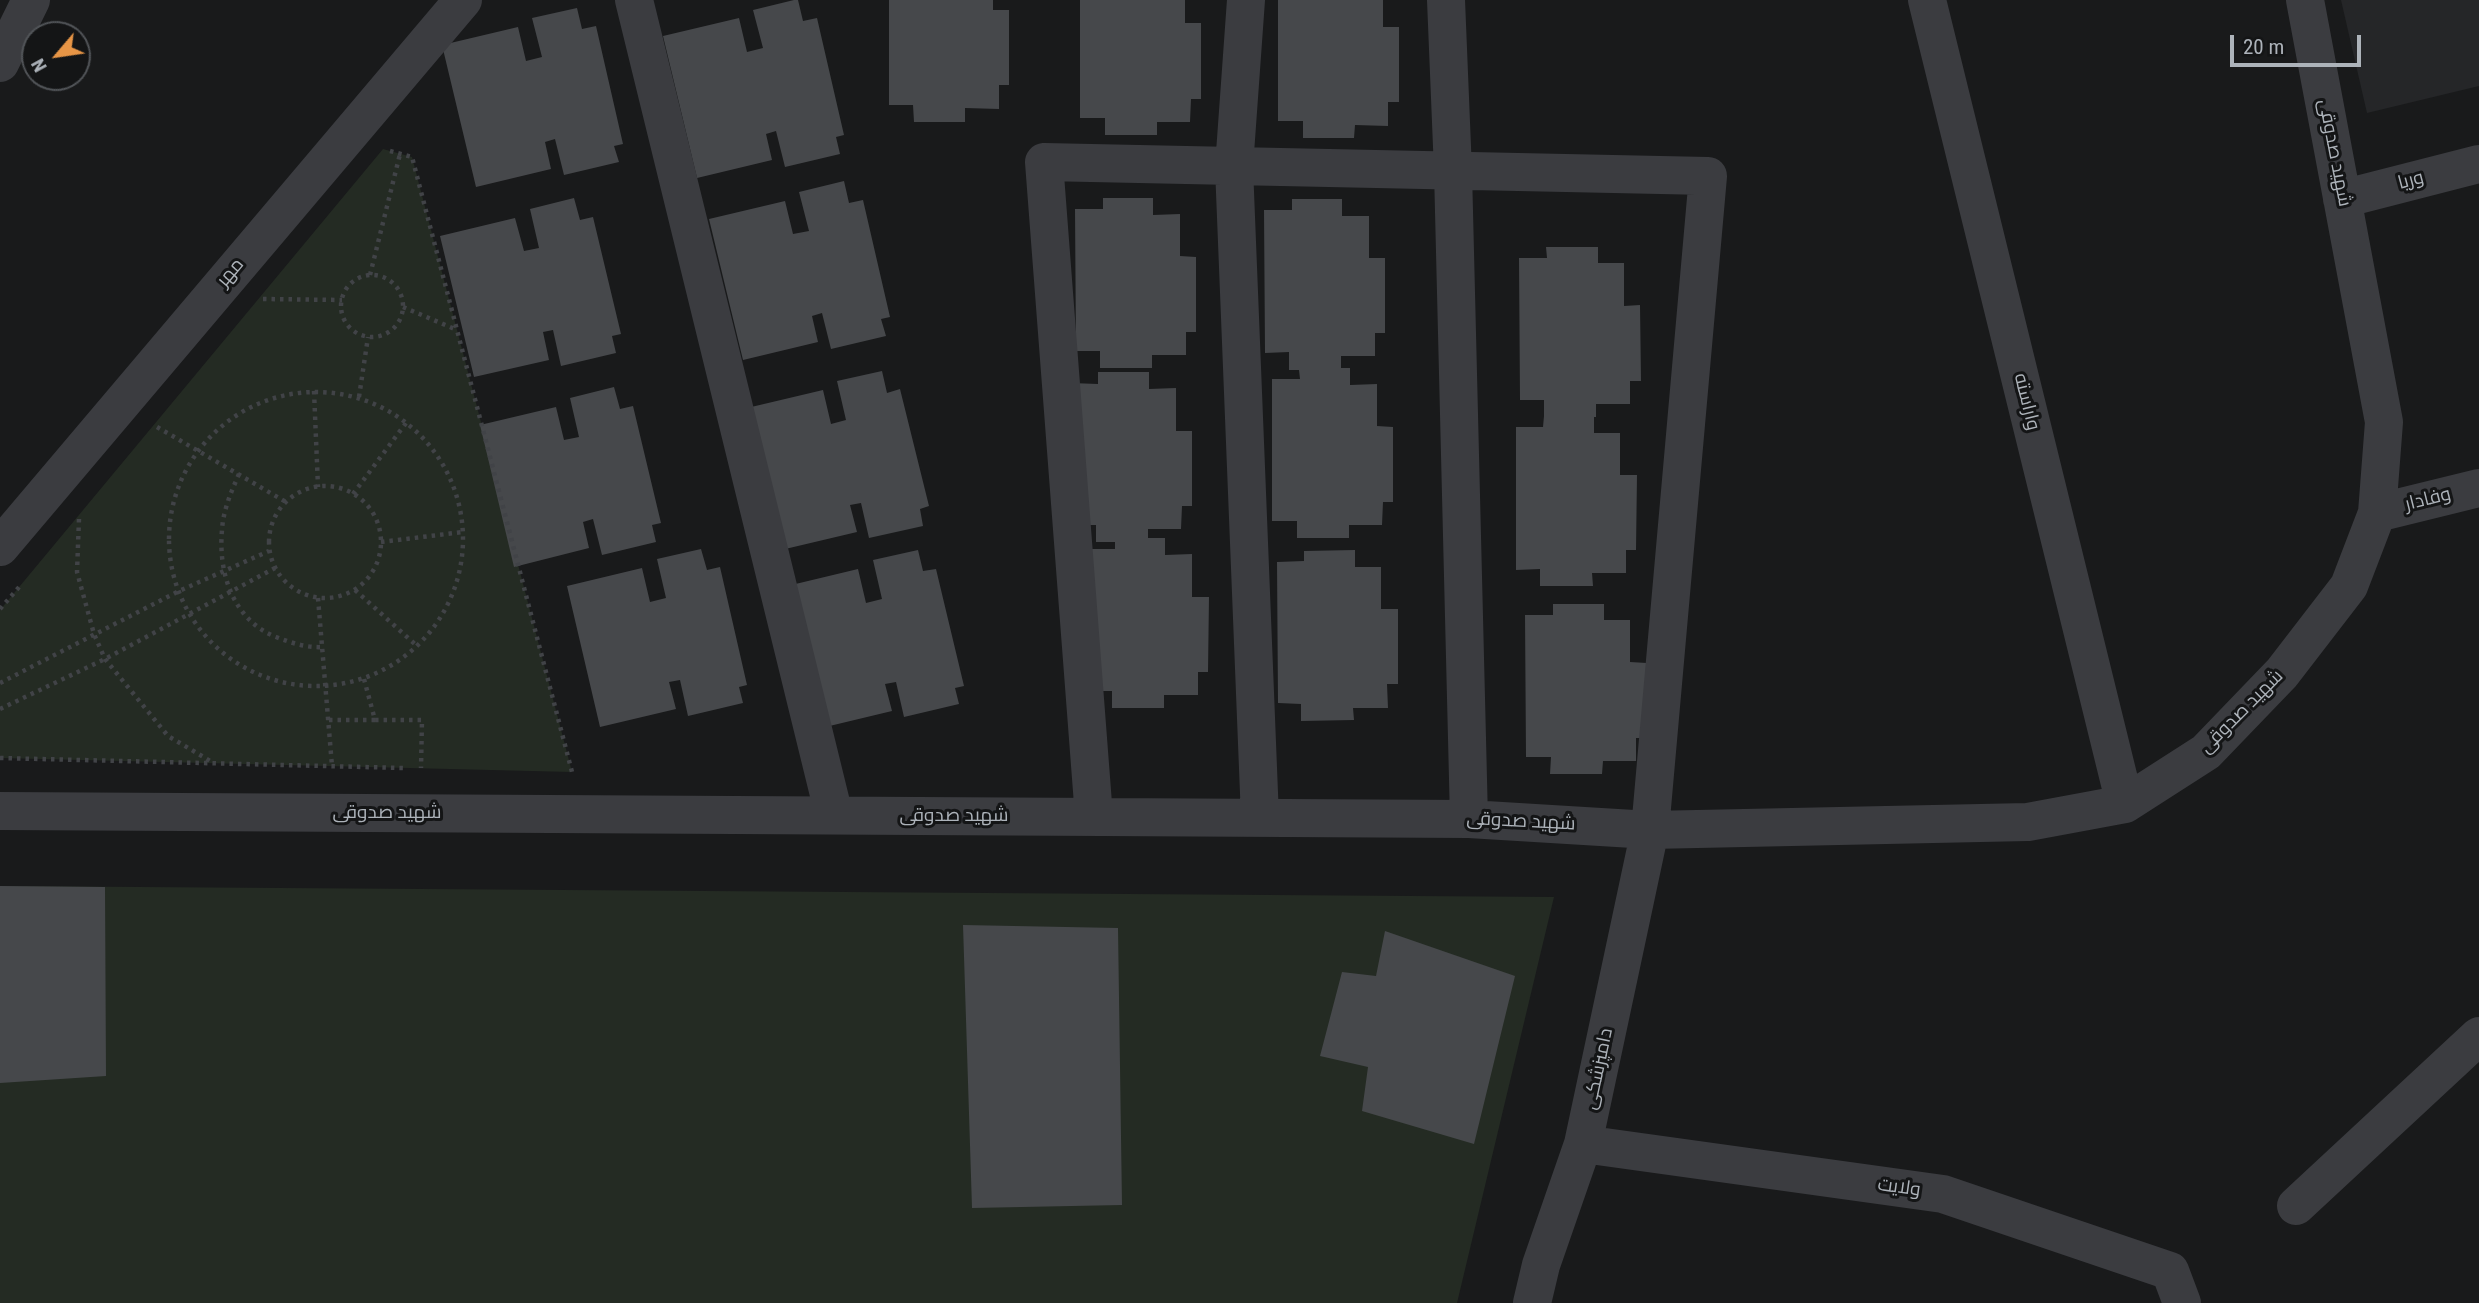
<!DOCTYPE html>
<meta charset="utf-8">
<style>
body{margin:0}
#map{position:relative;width:2479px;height:1303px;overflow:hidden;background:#191a1b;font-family:"Roboto Condensed",sans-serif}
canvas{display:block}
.north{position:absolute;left:21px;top:21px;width:70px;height:70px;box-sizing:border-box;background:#141516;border:2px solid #515458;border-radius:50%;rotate:241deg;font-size:19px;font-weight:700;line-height:28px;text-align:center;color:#adb3ba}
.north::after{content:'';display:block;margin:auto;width:24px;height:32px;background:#e79546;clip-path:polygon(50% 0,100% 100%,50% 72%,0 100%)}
.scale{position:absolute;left:2230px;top:35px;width:131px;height:32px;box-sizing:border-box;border:4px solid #adb3ba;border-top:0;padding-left:9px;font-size:21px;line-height:24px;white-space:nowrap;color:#adb3ba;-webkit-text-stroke:5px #141516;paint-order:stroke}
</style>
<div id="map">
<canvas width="2479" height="1303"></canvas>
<div class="north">N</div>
<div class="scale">20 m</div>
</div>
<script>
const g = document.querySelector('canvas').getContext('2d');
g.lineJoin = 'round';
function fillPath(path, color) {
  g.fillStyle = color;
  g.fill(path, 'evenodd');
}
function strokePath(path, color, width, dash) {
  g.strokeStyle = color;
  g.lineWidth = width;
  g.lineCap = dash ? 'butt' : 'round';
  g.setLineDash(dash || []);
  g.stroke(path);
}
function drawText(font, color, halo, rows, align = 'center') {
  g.font = font + ' "Roboto Condensed",Cairo,sans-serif';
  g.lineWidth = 6;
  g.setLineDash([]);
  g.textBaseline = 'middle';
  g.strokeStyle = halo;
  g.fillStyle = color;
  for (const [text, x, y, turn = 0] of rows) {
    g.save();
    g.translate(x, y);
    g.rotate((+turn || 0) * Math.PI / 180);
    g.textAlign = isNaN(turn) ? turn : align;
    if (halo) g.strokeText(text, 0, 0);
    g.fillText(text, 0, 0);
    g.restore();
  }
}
const built = new Path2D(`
 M2341 0H2479V86L2367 113Z`);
const green = new Path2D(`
 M383 149 412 157 572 772 0 758V610Z
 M0 886 1554 897 1457 1303H0Z`);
const building = new Path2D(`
 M794 0H798L803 21 817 18 844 135 836 137 840 154 785 167 776 131 766 134 772 160 697 178 663 36 739 18 747 52 763 48 753 10Z
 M889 0H993V10H1009V85H999V109L965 108V122H914L913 105H889Z
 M1080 0H1185V23H1201V99H1191L1190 122H1157V135H1105V118H1080Z
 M1278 0H1383V27H1399V102H1388V126L1355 125 1354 138H1303V121H1278Z
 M577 8 582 29 596 26 623 144 614 146 619 162 564 175 555 139 545 142 551 169 476 187 442 45 518 27 526 61 542 57 532 18Z
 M844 181 849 203 863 200 890 317 881 319 886 336 831 349 822 313 812 316 818 342 743 360 709 219 785 201 793 234 809 231 799 192Z
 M574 198 580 220 593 217 621 334 612 336 616 353 561 366 553 330 543 332 549 360 474 377 440 236 515 218 524 251 539 248 530 209Z
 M1103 198H1153V215L1180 214V256L1196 257V332H1186V355H1152V368H1100V351H1076L1075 209H1103Z
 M1292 199H1342V216H1369V258H1385V333H1375V356H1341V368H1350V385L1377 384V426L1393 427V502H1383L1382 525H1349V538H1297V521H1272V379H1300L1299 370H1289V352L1265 353 1264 210H1292Z
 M1546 247H1598V263H1624V306L1640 305 1641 381H1630V404H1596V417H1594V433H1620V475H1637L1636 550H1626V573H1592L1593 586H1540V569L1516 570V427H1543L1544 416V400H1520L1519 258H1547Z
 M882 371 887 393 900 389 929 506 920 509 923 526 869 538 861 503 850 505 857 532 781 550 747 408 823 390 831 424 846 420 837 381Z
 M1098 372H1149V389L1176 388V431H1192V506H1182L1181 529H1148V538H1165V555L1192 554V597H1209L1208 672H1198V695H1164V708H1112V691H1088L1087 549H1115V542H1096V525H1071V383L1098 384Z
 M614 387 620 409 633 406 661 523 652 525 656 542 602 555 593 519 583 522 589 548 514 567 480 425 556 407 564 440 579 437 570 398Z
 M701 549 707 570 720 567 747 685 739 687 743 703 688 716 680 680 669 682 676 709 600 727 567 586 642 568 650 602 666 598 657 559Z
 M918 550 923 571 936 569 964 686 955 688 959 704 904 717 896 682 885 684 892 711 817 729 783 587 858 569 866 603 882 599 873 560Z
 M1355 550V567H1381V609H1398V684H1387L1388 708H1353L1354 720 1301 721V704L1278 703 1277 562 1304 561V551Z
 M1553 604H1604V620H1630V662L1647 663V738H1636V761H1603L1602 774H1550L1551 757H1526L1525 615H1553Z
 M0 886 105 887 106 1076 0 1083Z
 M963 925 1118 928 1122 1205 972 1208Z
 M1385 931 1515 976 1474 1144 1362 1111 1368 1067 1320 1056 1342 972 1376 976Z`);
const path = new Path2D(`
 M390 151 412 157 572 772H570
 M370 275 400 154
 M341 306a31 31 0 1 1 62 0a31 31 0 1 1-62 0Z
 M263 299 342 300
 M403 307 457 330
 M314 391 318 487
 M169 539a147 147 0 1 1 294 0a147 147 0 1 1-294 0Z
 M359 397 368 337
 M157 427 286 502
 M239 474C231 492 223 511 222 530 218 573 233 620 276 637 292 643 306 648 323 647
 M269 542a56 56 0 1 1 112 0a56 56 0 1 1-112 0Z
 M353 494 406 423
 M79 519 77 572 94 634 105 659 168 736 212 762
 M381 542 463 532
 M355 590 417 646
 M318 598 332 766
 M0 609 20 586
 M364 679 375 720H422L421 768
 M0 683 179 591 269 551
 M0 709 105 659 275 568
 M329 720H375
 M0 758 404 768`);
const minor = new Path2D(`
 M634 0 834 815
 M1246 0 1234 167 1260 818
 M1446 0 1453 171 1469 819
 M1927 0 2125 804
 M0 63 31 0
 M2342 199 2479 164
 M2377 513 2479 488
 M0 547 463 0
 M0 811 1469 819 1650 830 2028 822 2125 804 2206 752 2282 673 2349 586 2377 513 2384 422 2305 0
 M1094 817 1044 162 1708 176 1650 830 1583 1144 1541 1265 1532 1303
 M1583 1144 1943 1194 2170 1271 2182 1303
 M2296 1206 2479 1036`);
const streetNames = [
 ["شهید صدوقی",2334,153,79],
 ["وریا",2411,181,-15],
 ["مهر",231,273,-50],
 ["واراسته",2026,402,76],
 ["وفادار",2428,500,-14],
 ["شهید صدوقی",2242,712,-45],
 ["شهید صدوقی",387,813],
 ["شهید صدوقی",954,816],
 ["شهید صدوقی",1521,822,3],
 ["دامپزشکی",1599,1069,-78],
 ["ولایت",1899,1188,8]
];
fillPath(built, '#252628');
fillPath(green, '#242b23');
fillPath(building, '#46484b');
strokePath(path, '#414347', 4.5, [3.5, 5]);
strokePath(minor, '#3b3c40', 38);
drawText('19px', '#adb3ba', '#141516', streetNames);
</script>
